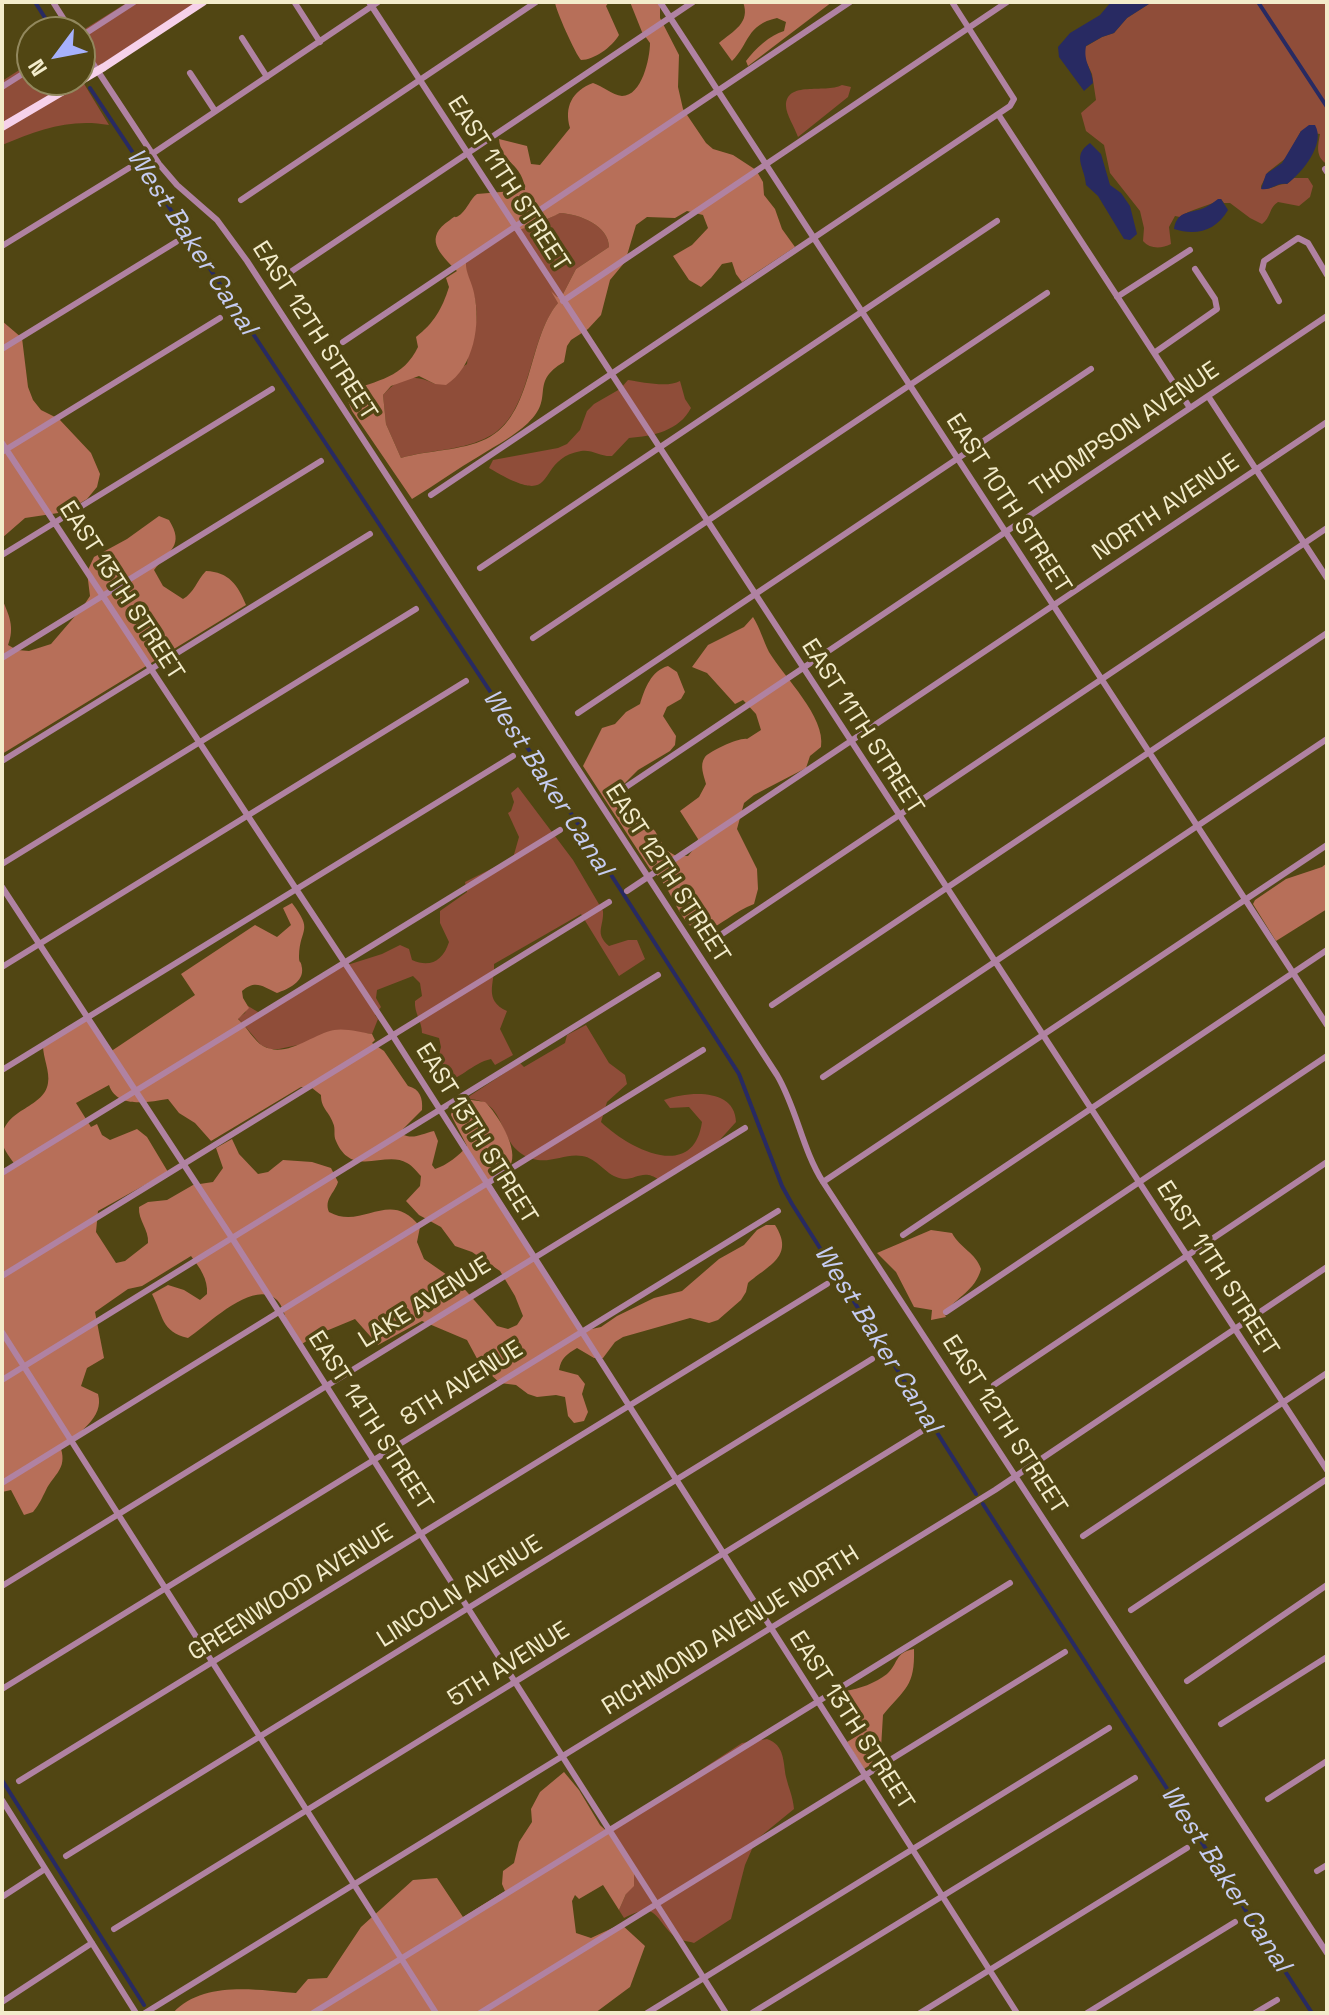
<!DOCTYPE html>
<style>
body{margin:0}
#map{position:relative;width:1329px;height:2015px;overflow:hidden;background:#514613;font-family:"Space Grotesk",sans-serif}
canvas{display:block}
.frame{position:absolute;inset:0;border:4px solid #f3eccb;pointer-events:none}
.north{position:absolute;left:16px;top:16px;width:80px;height:80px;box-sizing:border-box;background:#514613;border:2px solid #92885d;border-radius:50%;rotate:238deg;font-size:22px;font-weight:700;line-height:32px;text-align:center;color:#f3eccb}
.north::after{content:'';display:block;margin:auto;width:28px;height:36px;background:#a6b1fc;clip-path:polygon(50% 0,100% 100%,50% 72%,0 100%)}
</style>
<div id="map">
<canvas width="1329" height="2015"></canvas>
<div class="frame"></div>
<div class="north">N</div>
</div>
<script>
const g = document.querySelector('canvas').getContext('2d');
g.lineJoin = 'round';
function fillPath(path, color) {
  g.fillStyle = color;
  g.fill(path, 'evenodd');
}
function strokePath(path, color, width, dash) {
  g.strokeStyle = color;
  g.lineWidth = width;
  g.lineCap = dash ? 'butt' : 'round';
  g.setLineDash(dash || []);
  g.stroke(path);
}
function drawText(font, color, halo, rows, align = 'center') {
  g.font = font + ' "Space Grotesk",sans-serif';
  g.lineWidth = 7;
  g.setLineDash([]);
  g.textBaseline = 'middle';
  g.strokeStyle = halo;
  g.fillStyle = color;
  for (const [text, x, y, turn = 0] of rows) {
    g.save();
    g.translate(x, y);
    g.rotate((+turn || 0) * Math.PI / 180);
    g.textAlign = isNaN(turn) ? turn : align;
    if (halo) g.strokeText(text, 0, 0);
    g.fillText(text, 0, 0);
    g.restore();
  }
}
const green = new Path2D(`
 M128 2H200L80 78V32Z
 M1152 2H1327V164C1315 157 1318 145 1320 134L1301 131 1286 158 1268 172 1261 186V188C1271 191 1277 183 1287 184L1294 178H1308L1313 186 1310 197 1299 206 1278 202C1269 207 1271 218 1262 224L1250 218 1230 203H1224L1221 199C1208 207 1189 209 1180 217L1175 216 1169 227 1171 244C1161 249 1150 249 1143 241L1144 228 1140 211 1110 173 1104 145 1086 131 1081 113 1096 100 1092 74 1084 57 1085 47 1102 37 1114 33 1127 18Z
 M32 62V80H77L2 125V81Z
 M83 82 109 125C70 118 38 130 2 145V130Z
 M842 85 851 87 848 97 798 137C795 128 786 114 786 106 786 80 824 94 842 85Z
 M560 213C580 214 609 226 609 247L576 269 562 296 557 297 559 302C526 339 534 418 484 439 458 451 427 450 401 458L386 424 383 395C400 376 413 373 435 384L467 364C469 344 479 328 476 306 475 291 465 276 465 262 478 254 500 235 514 231 529 227 546 220 560 213Z
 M628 380C642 382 668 388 680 381L685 399 691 408C679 431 653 436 629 438L612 456C601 457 592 449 581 451 531 460 564 513 489 468L493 460 558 448 567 444 580 430 587 411 594 404 620 389Z
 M518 787 573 860 603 911C604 927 594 933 609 946L628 940H637L645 959 619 976 581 914 494 964C495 984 483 1000 507 1011L500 1029 513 1055 495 1065 491 1059C472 1063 459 1081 439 1084L433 1077 441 1047 439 1038 422 1033C422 1021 414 1013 415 1001L422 996 420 983 413 976 377 990 376 998 381 1007 375 1015 378 1019 372 1034 335 1030 307 1043 279 1049H270L261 1045 238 1018 245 1013 248 1006 258 1012H266L341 967 382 954 400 945 409 949 412 960C430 968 443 961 449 942L440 923V911L467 892 465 882 513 858 519 837 508 813 511 811 514 802 511 793Z
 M586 1025 609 1063 625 1075 627 1084 607 1102 601 1122C628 1148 693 1183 702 1122L689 1107 670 1108 664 1100C689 1091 735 1088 736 1122L717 1143 659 1180C642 1167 634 1183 619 1178 605 1174 597 1158 582 1156 566 1153 550 1164 533 1159 493 1147 512 1098 465 1099L520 1063 524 1067 565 1043 567 1035Z
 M767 1739C785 1745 783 1762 786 1777 789 1789 793 1797 794 1809L756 1840 745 1865 731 1919 694 1943C688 1941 680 1941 675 1937 654 1919 658 1900 624 1918L619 1910 626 1894 600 1826 608 1831 742 1743Z`);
const forest = new Path2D(`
 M555 2H609L606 6 619 35C612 47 594 60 581 60 576 55 555 9 555 2Z
 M630 2H660V18L679 55 678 87 683 109 706 143 713 149 733 155 756 170 763 182 764 195 775 209 782 229 795 247 742 282 736 274 732 262 722 264 711 278 701 287 689 280 673 256 692 245 708 228 703 215 687 211 675 218 647 217 636 225 625 262 610 280 601 315 588 329 571 340 567 346 564 362C528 383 556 397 528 423 514 436 497 445 481 455 457 469 435 485 412 499L352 411 348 401V391C377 381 404 377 418 347L416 337C434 323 442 309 449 287L446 278 457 271C439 253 423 238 450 220 459 213 452 221 461 214 468 208 470 199 477 194L525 190C523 163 501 164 499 139L527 146 531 164 540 165 570 128C564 107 572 91 593 83 603 86 612 95 622 96 642 96 650 58 650 43L642 32ZM560 213C580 214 609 226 609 247L576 269 562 296 557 297 551 291 558 303C527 339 534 416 486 439 461 451 428 450 401 458L386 424 383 395 391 386 419 376 435 384 446 385C474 367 481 324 474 293 472 282 465 272 466 262 477 255 501 234 514 231 528 228 546 220 560 213Z
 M743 2H832L748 66 746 61C755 49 770 35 784 31L786 22 777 18C746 25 750 43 732 61L719 43C733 31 751 23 743 2Z
 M2 321 22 338 28 387 33 400 41 410 59 419 91 453 100 474 97 487 87 499 65 512 25 518 2 538Z
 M159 516 169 520C185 546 169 550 154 570L163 586 183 599C194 593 197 580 206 571 229 572 238 585 246 605L2 754V599C9 615 15 627 8 645L17 650 29 651 51 644 82 608 90 596 87 572 94 557 127 539Z
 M753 617C760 628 763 640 769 652 784 677 826 717 821 747L810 756 806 768 754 795 744 803 737 829 757 869 758 889 754 904C735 911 720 926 701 934 676 921 672 884 650 869L583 766 602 728 615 724 626 712 640 704C645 688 651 671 668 666L677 672 685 692 681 699 667 707 663 716 676 736 675 745 670 751 638 770 618 790 622 800 655 831 666 850 676 856H688L696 846 698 839 680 811 699 797 706 784C704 776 699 765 705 757 710 751 740 737 747 739L761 730 756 714 743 700 735 704 707 673 692 667 708 645 744 627Z
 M1327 863V909L1276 941 1253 904 1255 900 1286 879 1322 867Z
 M292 903C314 932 300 927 299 956 299 965 301 959 302 968 304 982 288 989 277 993 263 987 256 979 242 991L243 998 249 1008 238 1019C246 1026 255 1042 263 1046 287 1059 312 1034 334 1030 345 1028 361 1032 372 1034L375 1040 372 1043 384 1051 408 1086C420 1089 423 1098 422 1110L403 1129 402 1134C413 1140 421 1134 434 1131L438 1141 432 1165 435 1169C447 1165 459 1156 467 1146L451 1115 453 1105 465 1099 485 1102C497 1113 520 1150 510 1166 506 1172 495 1178 490 1183L583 1331 601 1327 617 1316 654 1298 682 1291 719 1259 744 1245 757 1230 766 1225H775C795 1256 769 1265 748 1283L746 1292 741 1300 718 1320 709 1323 690 1318 623 1337 615 1342 603 1358H594L577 1348C567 1354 561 1358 559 1370L578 1375 585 1384 582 1394 588 1412 584 1421 574 1423 568 1416 565 1397 556 1395 537 1397 528 1394 516 1385 500 1383 481 1366 467 1340 422 1321 378 1345 355 1319 314 1336 302 1344C298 1337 292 1330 288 1323 284 1315 283 1306 277 1300 253 1278 207 1326 188 1338 161 1332 163 1315 152 1294L168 1285 184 1290 200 1300 207 1294C208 1279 200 1268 191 1256L142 1286 128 1289 95 1312 104 1358 87 1368 81 1386 98 1394C105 1418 77 1433 61 1449 67 1469 54 1474 46 1490 42 1498 39 1505 33 1512L24 1515 11 1490 2 1492V1173L15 1165C11 1159 4 1150 2 1143 0 1108 44 1110 48 1083 50 1072 43 1057 43 1046L90 1017 110 1052 195 995 181 974 255 925 277 937 291 925 283 908ZM109 1085C117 1109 148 1102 168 1099L179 1113 195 1123 211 1141 301 1087 312 1088 321 1095C321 1109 329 1111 333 1123 336 1129 333 1135 336 1141 352 1179 385 1150 407 1163 413 1166 417 1172 421 1176L420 1186 406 1201 419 1215 441 1227 455 1246 472 1252 500 1271 515 1296 523 1316 517 1325 508 1329 497 1326 460 1284 424 1259 417 1242 420 1227C390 1187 363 1231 329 1212 324 1199 334 1194 338 1182L331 1168 312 1162 283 1160 268 1172 258 1174 239 1154 232 1139 216 1148 223 1168 213 1182 193 1185 167 1200 148 1202 139 1207C138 1221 149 1229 148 1243L125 1261 116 1263 96 1232 98 1211 168 1172 147 1137 137 1129 110 1140 102 1135 97 1124 91 1127 76 1103Z
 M931 1230 952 1233C960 1248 976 1253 981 1269 975 1291 957 1297 944 1313L946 1317 931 1320 932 1310 914 1307 896 1272 877 1253Z
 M914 1649C915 1687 905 1688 883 1715L881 1748 870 1765 864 1769 847 1742 867 1730 845 1691C860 1689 875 1683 887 1674 899 1663 894 1653 914 1649Z
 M564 1772 579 1790 600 1825 616 1841 634 1865V1886L626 1894 619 1910 603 1885 579 1899 575 1895 572 1901 576 1933 591 1938 621 1924 645 1946 630 1987 595 2013H173C203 1980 257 1990 296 1993L308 1979 327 1978 361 1927 413 1880 437 1878 463 1917 505 1891 502 1884 503 1871 514 1863 519 1842 532 1822 531 1809 540 1792Z`);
const water = new Path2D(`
 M1111 2H1152L1127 18 1114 33 1102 37 1086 46C1083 63 1092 68 1093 83L1084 91 1059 57 1058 47 1070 33 1100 15Z
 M1309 125H1315C1326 144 1302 173 1287 184 1277 182 1271 191 1261 189L1266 174 1282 163 1301 131Z
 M1090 143 1101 154 1110 185 1121 193 1130 206 1137 234 1130 240 1124 239 1098 196 1086 185C1085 167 1071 156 1090 143Z
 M1218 199H1221L1228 210C1216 231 1196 236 1174 229 1177 209 1192 214 1206 207 1210 205 1214 202 1218 199Z`);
const canal = new Path2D(`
 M35 2 54 32
 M1258 2 1327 107
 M90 88 588 839 739 1074 782 1186 792 1204 976 1494
 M983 1504 1312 2013
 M2 1780 144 2005`);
const minor = new Path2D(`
 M53 2 72 32
 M369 2 1327 1470
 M660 2 1327 1025
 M295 3 320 42
 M80 37 134 2
 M242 38 267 77
 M80 44 159 164 177 185 217 220 247 261 777 1075C797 1109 802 1149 823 1182L1327 1953
 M190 73 215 111
 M2 87 32 68
 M998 114 1190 408
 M152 154 378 2
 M1325 169 1327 172
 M241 200 536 2
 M2 246 129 168
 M286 275 693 2
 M1117 297 1190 250
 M563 301 1007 2
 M1279 301 1262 270 1264 261 1298 238 1308 243 1327 275
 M343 342 850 2
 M2 349 176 242
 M1154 353 1217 309 1215 299 1195 269
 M1208 396 1327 578
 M2 443 393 1036 1017 2013
 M2 452 220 318
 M431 495 1010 106 1014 99 952 2
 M2 555 272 389
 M480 568 997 221
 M533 638 1047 293
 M2 658 321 461
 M578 713 1091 369
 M2 761 370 534
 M623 789 1327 316
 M2 864 416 609
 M2 887 232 1238 726 2013
 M627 891 1327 422
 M719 936 1327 528
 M2 967 466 681
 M772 1005 1327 633
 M2 1070 513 756
 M823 1077 1327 739
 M2 1173 560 830
 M823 1182 1327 845
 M903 1235 1327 950
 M2 1276 609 902
 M946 1312 1327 1056
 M2 1332 436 2013
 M2 1380 658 975
 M994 1385 1327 1162
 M2 1483 703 1050
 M1083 1536 1327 1373
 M2 1586 745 1128
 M1131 1610 1327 1479
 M1187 1681 1327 1585
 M2 1689 778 1211
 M1221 1724 1327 1657
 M19 1781 827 1284
 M1268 1799 1327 1761
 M2 1800 136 2013
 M66 1856 872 1359
 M1317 1871 1327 1865
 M2 1897 45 1869
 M114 1929 922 1431
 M2 2002 92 1943
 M145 2013 995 1490 1327 1267
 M313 2013 1010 1583
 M480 2013 1065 1652
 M647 2013 1109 1728
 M752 2013 1135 1778
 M920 2013 1187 1848
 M1087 2013 1235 1922
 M1255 2013 1277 2000`);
const major = new Path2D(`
 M2 127 104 67 203 2`);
const streetNames = [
 ["EAST 11TH STREET",508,184,57],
 ["EAST 12TH STREET",314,331,57],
 ["THOMPSON AVENUE",1125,430,-34],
 ["EAST 10TH STREET",1008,504,57],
 ["NORTH AVENUE",1166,508,-34],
 ["EAST 13TH STREET",121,591,57],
 ["EAST 11TH STREET",862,727,57],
 ["EAST 12TH STREET",667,874,57],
 ["EAST 13TH STREET",476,1134,58],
 ["EAST 11TH STREET",1217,1269,57],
 ["LAKE AVENUE",425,1303,-32],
 ["8TH AVENUE",462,1384,-32],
 ["EAST 14TH STREET",370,1421,57],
 ["EAST 12TH STREET",1004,1425,57],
 ["LINCOLN AVENUE",460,1592,-32],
 ["GREENWOOD AVENUE",291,1593,-32],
 ["RICHMOND AVENUE NORTH",731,1631,-32],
 ["5TH AVENUE",509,1665,-32],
 ["EAST 13TH STREET",851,1721,57]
];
const waterNames = [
 ["West Baker Canal",191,242,57],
 ["West Baker Canal",547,783,57],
 ["West Baker Canal",877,1339,58],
 ["West Baker Canal",1225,1879,57]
];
fillPath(green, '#8f4d39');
fillPath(forest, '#b76f59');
fillPath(water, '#282a62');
strokePath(canal, '#282a62', 4);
strokePath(minor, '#b082a2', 6);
strokePath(major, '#f6d1ea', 8);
drawText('24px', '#f3eccb', '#514613', streetNames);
drawText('italic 26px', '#c6ccf1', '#514613', waterNames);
</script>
